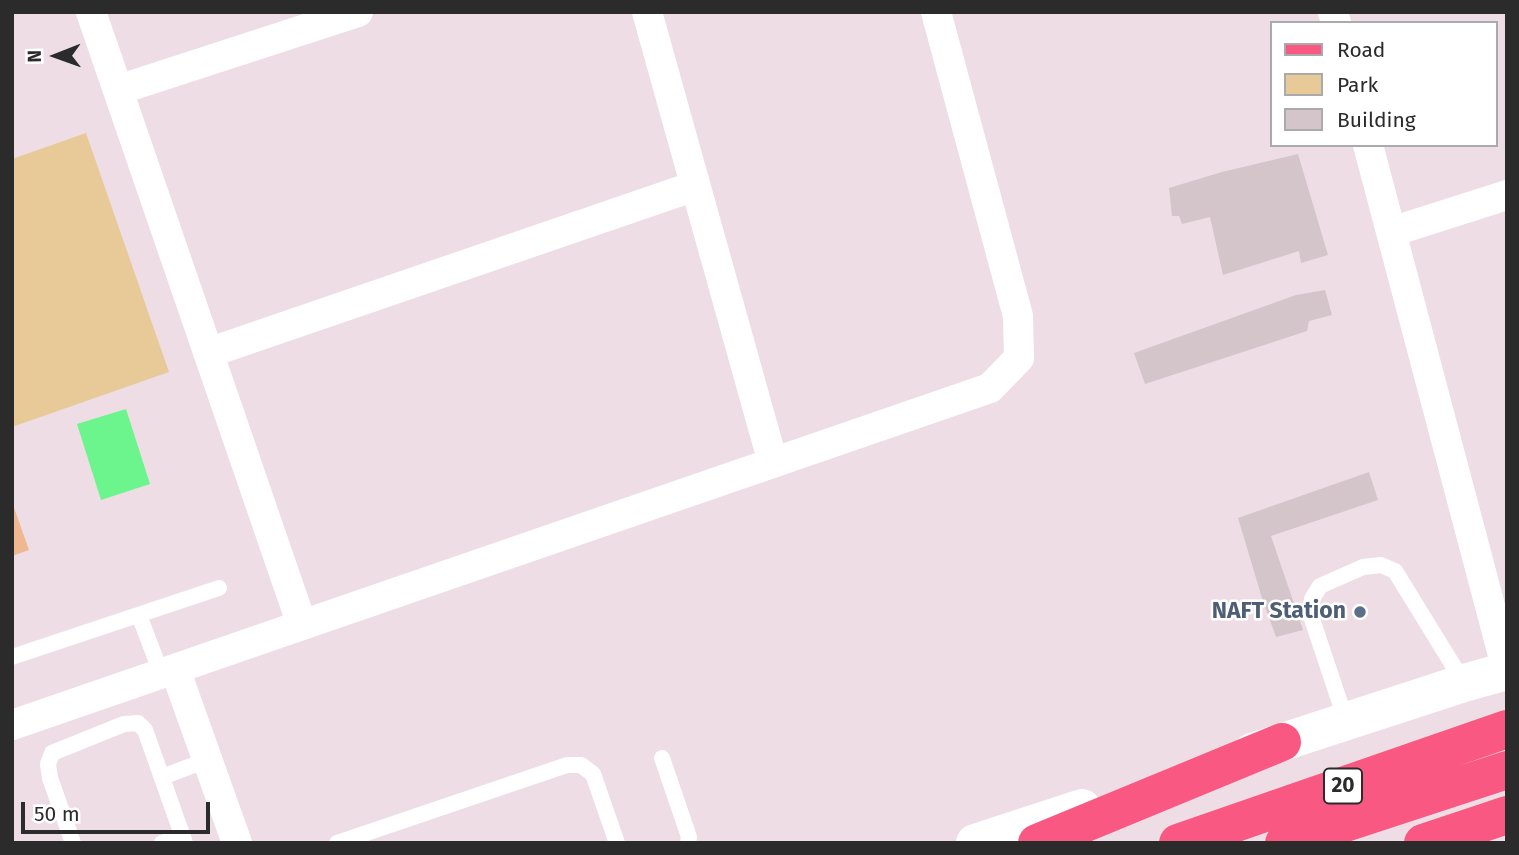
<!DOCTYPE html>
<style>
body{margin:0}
#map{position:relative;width:1519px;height:855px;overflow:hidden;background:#eedde5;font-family:"Fira Sans",sans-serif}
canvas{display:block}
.frame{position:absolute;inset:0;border:14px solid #2b2b2b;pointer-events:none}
.legend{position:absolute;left:1270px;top:21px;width:228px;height:126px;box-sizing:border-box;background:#fff;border:2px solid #aaa;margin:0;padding:9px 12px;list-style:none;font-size:21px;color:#2b2b2b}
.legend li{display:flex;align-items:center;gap:14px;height:35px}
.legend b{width:35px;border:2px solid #aaa}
.north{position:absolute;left:21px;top:21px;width:70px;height:70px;-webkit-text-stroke:5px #fff;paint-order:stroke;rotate:269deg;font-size:19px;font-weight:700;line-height:28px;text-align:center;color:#2b2b2b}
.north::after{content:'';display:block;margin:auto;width:24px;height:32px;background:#2b2b2b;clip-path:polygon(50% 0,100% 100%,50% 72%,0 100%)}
.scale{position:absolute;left:21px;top:802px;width:189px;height:32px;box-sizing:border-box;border:4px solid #2b2b2b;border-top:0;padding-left:9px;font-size:21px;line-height:24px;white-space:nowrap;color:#2b2b2b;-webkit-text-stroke:5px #fff;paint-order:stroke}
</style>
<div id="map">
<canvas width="1519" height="855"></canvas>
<div class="frame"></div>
<ul class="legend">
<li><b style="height:9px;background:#f85881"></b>Road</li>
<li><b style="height:19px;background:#e7ca97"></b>Park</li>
<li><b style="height:19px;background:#d3c5ca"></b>Building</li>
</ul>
<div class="north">N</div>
<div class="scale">50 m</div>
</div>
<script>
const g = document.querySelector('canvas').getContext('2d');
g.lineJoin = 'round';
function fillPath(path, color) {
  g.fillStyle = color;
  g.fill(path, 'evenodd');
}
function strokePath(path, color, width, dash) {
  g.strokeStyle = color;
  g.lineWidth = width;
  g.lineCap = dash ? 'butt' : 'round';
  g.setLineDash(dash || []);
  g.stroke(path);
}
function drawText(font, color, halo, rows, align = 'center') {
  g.font = font + ' "Fira Sans",sans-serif';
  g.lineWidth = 5;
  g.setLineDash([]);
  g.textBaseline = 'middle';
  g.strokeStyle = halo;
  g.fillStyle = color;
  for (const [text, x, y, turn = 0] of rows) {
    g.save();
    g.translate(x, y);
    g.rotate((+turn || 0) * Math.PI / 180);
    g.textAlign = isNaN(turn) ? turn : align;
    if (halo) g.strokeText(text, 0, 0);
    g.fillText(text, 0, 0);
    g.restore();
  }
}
const green = new Path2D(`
 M86 133 169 372 12 427V159Z`);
const pitch = new Path2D(`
 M12 502 29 550 12 556Z`);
const water = new Path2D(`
 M126 409 150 484 101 500 77 424Z`);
const building = new Path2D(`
 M1298 154 1328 255 1301 263 1299 251 1223 275 1210 217 1182 224 1179 216H1172L1169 188 1222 172Z
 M1325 290 1332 315 1309 321 1307 331 1145 384 1134 353 1296 295Z
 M1369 472 1378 500 1271 536 1303 630 1276 637 1262 598 1238 518Z`);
const lane = new Path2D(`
 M139 615 161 673
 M12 657 219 588
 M1346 721 1310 613 1312 599 1320 586 1363 567 1381 565 1395 571 1464 683
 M662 758 689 837 688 843
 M162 777 207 760
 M73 843 50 778 48 764 52 753 124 724 138 723 145 730 185 843
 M162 843 182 836
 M337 843 567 765H581L593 774 617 843`);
const street = new Path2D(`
 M91 12 302 625
 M647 12 773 463
 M1333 12 1336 23
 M118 90 358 12
 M1368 145 1507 670
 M1391 232 1507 195
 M208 353 695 186
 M175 669 237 843
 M12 725 990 388 1019 358 1018 316 936 12`);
const secondary = new Path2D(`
 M1252 752 1464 683 1507 671
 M975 843 1082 808`);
const primary = new Path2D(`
 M1037 843 1282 742
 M1178 843 1507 729
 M1284 843 1507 770
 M1423 843 1507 815`);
const markers = [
 [1360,612,7,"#5c6f8a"]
];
const shields = [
 [1343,786,38]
];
const shieldNames = [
 ["20",1343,786]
];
const serviceNames = [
 ["NAFT Station",1346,612]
];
fillPath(green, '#e7ca97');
fillPath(pitch, '#efb792');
fillPath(water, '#6bf58c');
fillPath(building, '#d3c5ca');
strokePath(lane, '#fff', 16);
strokePath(street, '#fff', 30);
strokePath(secondary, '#fff', 38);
strokePath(primary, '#f85881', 38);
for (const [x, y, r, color] of markers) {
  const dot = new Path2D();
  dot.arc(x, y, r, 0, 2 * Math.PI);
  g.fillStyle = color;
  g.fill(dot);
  strokePath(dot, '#fff', 2.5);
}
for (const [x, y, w] of shields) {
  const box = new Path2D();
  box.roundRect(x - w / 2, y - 17.5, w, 35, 5);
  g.fillStyle = '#fff';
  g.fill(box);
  strokePath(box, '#2b2b2b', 2);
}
drawText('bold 21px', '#2b2b2b', null, shieldNames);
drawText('bold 23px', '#4e5e75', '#fff', serviceNames, 'right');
</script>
